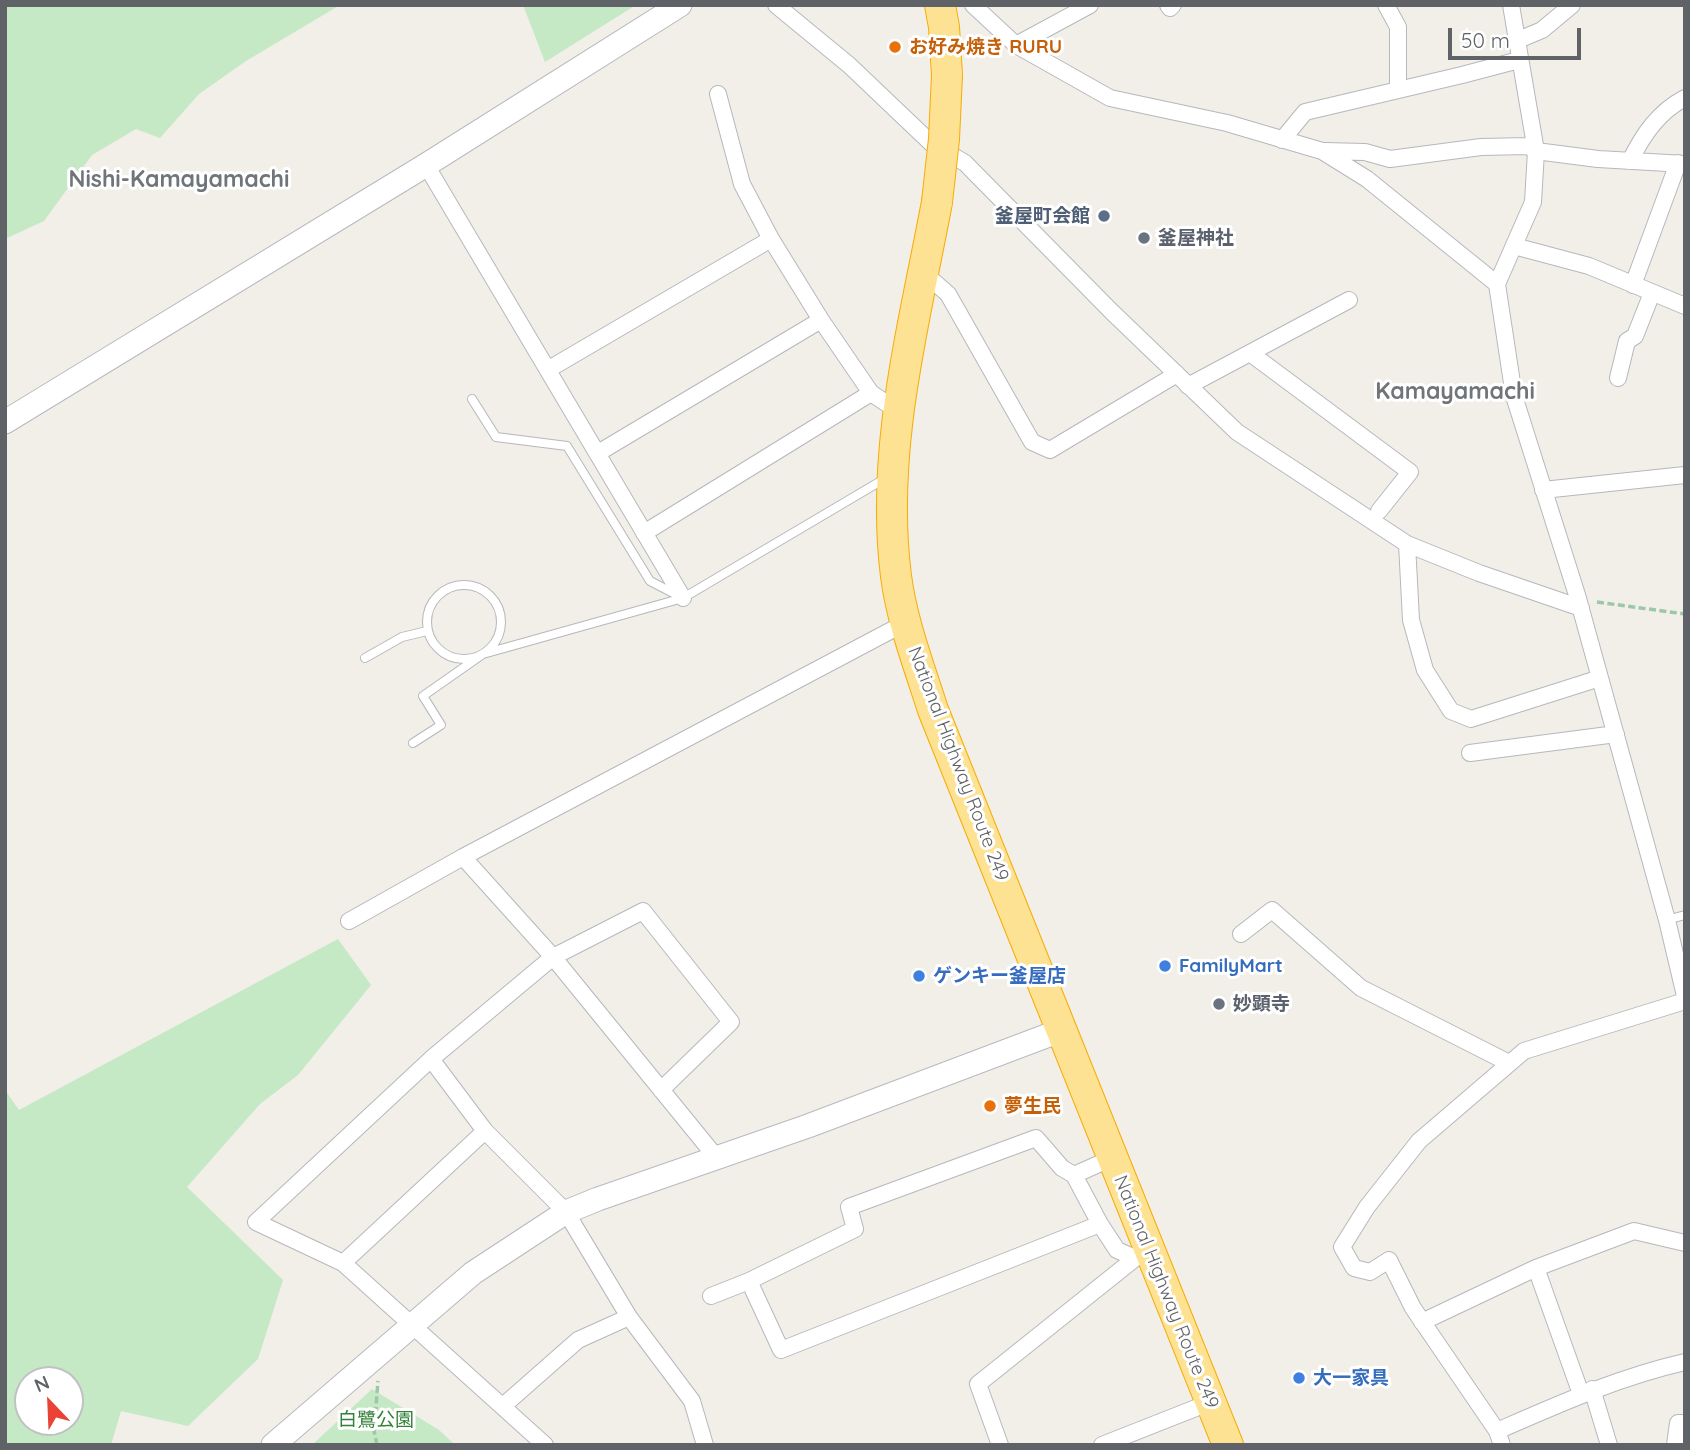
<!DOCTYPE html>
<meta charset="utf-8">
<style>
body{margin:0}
#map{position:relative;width:1690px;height:1450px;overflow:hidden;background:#f1efe8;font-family:Quicksand,sans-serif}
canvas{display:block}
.frame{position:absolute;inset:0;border:7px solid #5f6368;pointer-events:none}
.north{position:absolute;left:14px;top:1366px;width:70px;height:70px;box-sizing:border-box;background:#fff;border:2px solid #bfc1c3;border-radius:50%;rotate:337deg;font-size:19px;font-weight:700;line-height:28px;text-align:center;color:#5f6368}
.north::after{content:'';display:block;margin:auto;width:24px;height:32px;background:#ea4335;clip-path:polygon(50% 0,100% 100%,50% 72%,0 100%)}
.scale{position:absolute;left:1448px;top:28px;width:133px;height:32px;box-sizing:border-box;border:4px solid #5f6368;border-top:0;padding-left:9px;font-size:21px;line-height:24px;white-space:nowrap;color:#5f6368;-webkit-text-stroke:5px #fff;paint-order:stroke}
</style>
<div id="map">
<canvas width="1690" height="1450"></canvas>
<div class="frame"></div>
<div class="north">N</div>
<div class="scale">50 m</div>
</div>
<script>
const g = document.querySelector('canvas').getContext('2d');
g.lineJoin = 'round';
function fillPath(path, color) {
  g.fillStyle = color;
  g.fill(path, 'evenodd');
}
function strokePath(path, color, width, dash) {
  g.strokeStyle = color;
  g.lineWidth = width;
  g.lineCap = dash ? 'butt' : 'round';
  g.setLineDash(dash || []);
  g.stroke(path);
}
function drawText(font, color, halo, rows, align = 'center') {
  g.font = font + ' Quicksand,"Noto Sans JP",sans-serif';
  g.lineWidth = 6;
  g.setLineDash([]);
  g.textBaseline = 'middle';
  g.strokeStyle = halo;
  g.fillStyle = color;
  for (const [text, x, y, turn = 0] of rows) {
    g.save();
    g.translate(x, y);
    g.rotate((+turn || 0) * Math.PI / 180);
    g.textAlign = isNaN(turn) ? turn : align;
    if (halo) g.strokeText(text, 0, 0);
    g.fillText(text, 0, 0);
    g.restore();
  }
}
const green = new Path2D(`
 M5 5H340L246 61 199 94 160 138 136 129 92 155 44 221 5 239Z
 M523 5H636L545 62Z
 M338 939 371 985 298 1075 260 1104 187 1187 283 1280 258 1359 188 1426 121 1411 111 1445H5V1090L19 1110ZM28 1380H70V1422H28Z
 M372 1389 439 1430 455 1445H312Z`);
const path = new Path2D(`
 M1597 602 1685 614
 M377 1445 374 1431 378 1381`);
const lane = new Path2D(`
 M472 399 496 437 567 446 650 581 677 595
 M427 622a37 37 0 1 1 74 0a37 37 0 1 1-74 0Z
 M365 658 402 637 427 631
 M413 743 441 725 423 696 483 654 683 598 886 478
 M1667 920 1685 915`);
const street = new Path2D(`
 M776 5 849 65 931 143 965 163 1112 312 1237 432 1407 544 1479 573 1581 608
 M973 5 1016 45 1110 98 1227 123 1322 151 1367 179 1497 284
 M1168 5 1170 8 1173 5
 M1386 5 1398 27V90
 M1511 5 1536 151 1533 202 1497 284 1514 396 1577 595 1667 920 1685 996
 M1516 41 1542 30 1572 5
 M1016 45 1090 5
 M718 94 742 184 771 239
 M1282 140 1305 112 1462 75 1519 60
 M1324 151 1365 152 1390 159 1481 147 1528 146 1536 151 1598 159 1685 164
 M1630 161C1643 135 1658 112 1685 98
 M426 165 683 598
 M1514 246 1589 266 1685 306
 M924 273 948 294 1032 442 1050 450 1177 374
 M1633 285 1678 163
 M1250 353 1410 472 1379 511
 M549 369 771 239 821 320 871 393 898 411
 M1618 378 1627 341 1635 336 1652 293
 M1188 386 1349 300
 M598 453 821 320
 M1543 490 1685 475
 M644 533 871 393
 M1407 544 1411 620 1425 670 1451 711 1471 719 1600 678
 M1470 753 1616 734
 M463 857 553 957 716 1157
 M349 921 463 857 905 623
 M1241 934 1272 910 1361 988 1509 1063
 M431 1059 485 1131 566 1212 629 1317 692 1401 705 1445
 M1036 1138 1062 1168 1074 1175 1100 1224 781 1350 749 1281 855 1229 849 1207Z
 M1074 1175 1112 1158
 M1100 1224 1117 1250 1135 1258
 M343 1263 485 1131
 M1536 1268 1581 1394
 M711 1296 749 1281
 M1422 1322 1536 1268 1634 1231 1685 1243
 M1592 1389 1609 1445
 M503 1406 578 1340 629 1317
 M1497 1431C1559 1404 1619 1377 1685 1362
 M545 1445 343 1263 256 1222 431 1059 553 957 643 911 731 1022 661 1090
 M1000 1445 978 1384 1148 1248
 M1102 1445 1211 1402
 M1502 1445 1497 1431 1413 1308 1389 1260 1370 1272 1354 1268 1342 1247 1367 1207 1419 1141 1524 1051 1685 1001
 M1675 1445 1678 1423H1685`);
const secondary = new Path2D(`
 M5 422 426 165 680 5
 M273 1445 473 1273 566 1212 598 1199 808 1126 1062 1030`);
const highway = new Path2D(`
 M940 5 944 27 947 75
 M937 202C914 325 880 450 896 576 902 622 919 666 933 710L1228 1445`);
const highwayBridge = new Path2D(`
 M937 202 944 139 947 75`);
const markers = [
 [895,47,7,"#e8710a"],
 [1104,216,7,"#5c6f8a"],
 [1144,238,7,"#6b7280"],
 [1165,966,7,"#3f7fe0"],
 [919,976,7,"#3f7fe0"],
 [1219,1004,7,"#6b7280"],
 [990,1106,7,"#e8710a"],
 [1299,1378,7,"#3f7fe0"]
];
const foodNames = [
 ["お好み焼き RURU",909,47],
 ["夢生民",1004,1106]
];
const serviceNames = [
 ["釜屋町会館",1090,216]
];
const worshipNames = [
 ["釜屋神社",1158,238],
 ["妙顕寺",1233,1004]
];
const streetNames = [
 ["National Highway Route 249",958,764,69],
 ["National Highway Route 249",1166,1292,68]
];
const shopNames = [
 ["FamilyMart",1179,966],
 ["ゲンキー釜屋店",933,976],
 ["大一家具",1313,1378]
];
const parkNames = [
 ["白鷺公園",376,1420]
];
const quarterNames = [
 ["Nishi-Kamayamachi",179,180],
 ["Kamayamachi",1455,392]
];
fillPath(green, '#c5e8c5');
strokePath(lane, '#b5b8bc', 10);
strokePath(street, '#b5b8bc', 18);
strokePath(secondary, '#b6babf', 25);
strokePath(highway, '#f9ab00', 32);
strokePath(path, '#9cc7a9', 3.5, [7, 3.5]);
strokePath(lane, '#fff', 8);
strokePath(street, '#fff', 16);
strokePath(secondary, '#fff', 23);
strokePath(highway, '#fde293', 30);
strokePath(highwayBridge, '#f9ab00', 32, []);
strokePath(highwayBridge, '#fde293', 30);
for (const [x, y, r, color] of markers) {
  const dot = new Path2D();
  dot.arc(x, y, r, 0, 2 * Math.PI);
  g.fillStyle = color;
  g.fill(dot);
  strokePath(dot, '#fff', 2.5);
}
drawText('bold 19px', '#c56008', '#fff', foodNames, 'left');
drawText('bold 19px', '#4e5e75', '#fff', serviceNames, 'right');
drawText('bold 19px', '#5b616d', '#fff', worshipNames, 'left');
drawText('19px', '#5f6368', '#fff', streetNames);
drawText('bold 19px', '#366cbe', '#fff', shopNames, 'left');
drawText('19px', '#348238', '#fff', parkNames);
drawText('bold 23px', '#70757a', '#fff', quarterNames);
</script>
